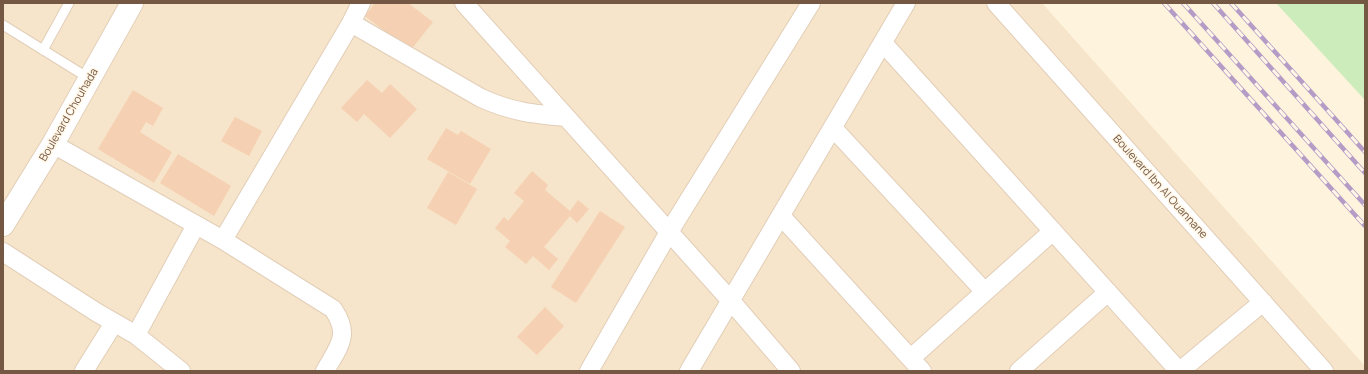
<!DOCTYPE html>
<style>
body{margin:0}
#map{position:relative;width:1368px;height:374px;overflow:hidden;background:#fef3dc;font-family:Manrope,sans-serif}
canvas{display:block}
.frame{position:absolute;inset:0;border:4px solid #755844;pointer-events:none}
</style>
<div id="map">
<canvas width="1368" height="374"></canvas>
<div class="frame"></div>
</div>
<script>
const g = document.querySelector('canvas').getContext('2d');
g.lineJoin = 'round';
function fillPath(path, color) {
  g.fillStyle = color;
  g.fill(path, 'evenodd');
}
function strokePath(path, color, width, dash) {
  g.strokeStyle = color;
  g.lineWidth = width;
  g.lineCap = dash ? 'butt' : 'round';
  g.setLineDash(dash || []);
  g.stroke(path);
}
function drawText(font, color, halo, rows, align = 'center') {
  g.font = font + ' Manrope,sans-serif';
  g.lineWidth = 3;
  g.setLineDash([]);
  g.textBaseline = 'middle';
  g.strokeStyle = halo;
  g.fillStyle = color;
  for (const [text, x, y, turn = 0] of rows) {
    g.save();
    g.translate(x, y);
    g.rotate((+turn || 0) * Math.PI / 180);
    g.textAlign = isNaN(turn) ? turn : align;
    if (halo) g.strokeText(text, 0, 0);
    g.fillText(text, 0, 0);
    g.restore();
  }
}
const residential = new Path2D(`
 M3 3H1042L1365 366V371H3Z`);
const green = new Path2D(`
 M1276 3H1365V100Z`);
const building = new Path2D(`
 M375 3H408L433 22 410 51 365 16Z
 M367 80 382 93 390 84 417 109 390 138 364 114 357 122 341 108Z
 M133 90 163 108 153 126 146 122 140 132 172 152 154 183 98 149Z
 M235 117 262 131 249 156 221 141Z
 M446 128 458 135 461 131 491 149 470 184 427 159Z
 M178 154 231 186 214 216 160 183Z
 M532 171 548 185 545 190 570 211 578 200 589 209 577 223 570 216 544 247 558 259 549 270 533 256 526 264 505 247 510 241 495 228 504 217 508 221 524 201 514 193Z
 M448 172 477 189 456 225 427 208Z
 M600 211 625 227 576 303 551 287Z
 M545 307 564 326 537 355 517 337Z`);
const service = new Path2D(`
 M3 25 90 79
 M43 50 69 3`);
const minor = new Path2D(`
 M464 3 731 301 791 371
 M996 3 1324 371
 M351 23 481 98C512 112 533 114 566 117
 M883 43 1179 371
 M833 128 985 292
 M53 144 223 240 333 309C351 335 339 346 325 371
 M781 216 922 371
 M223 240 351 23 361 3
 M3 252 96 312 136 335 181 371
 M136 335 196 225
 M911 358 1053 231
 M84 371 114 323
 M589 371 669 232 811 3
 M689 371 906 3
 M1019 371 1108 292
 M1180 371 1263 302`);
const tertiary = new Path2D(`
 M3 225 53 144 132 3`);
const rail = new Path2D(`
 M1164 3 1365 226
 M1183 3 1365 205
 M1213 3 1365 173
 M1231 3 1365 152`);
const streetNames = [
 ["Boulevard Chouhada",69,115,-60],
 ["Boulevard Ibn Al Ouannane",1160,187,48]
];
fillPath(residential, '#f6e5ca');
fillPath(green, '#ccecbb');
fillPath(building, '#f6d0b2');
strokePath(service, '#e2ceb8', 11);
strokePath(minor, '#e2ceb8', 20);
strokePath(tertiary, '#e2ceb8', 24);
strokePath(service, '#fff', 9);
strokePath(minor, '#fff', 18);
strokePath(tertiary, '#fff', 22);
strokePath(rail, '#b59cc7', 4.5);
strokePath(rail, '#fff6e5', 3, [9]);
drawText('11px', '#755844', '#fff6e5', streetNames);
</script>
